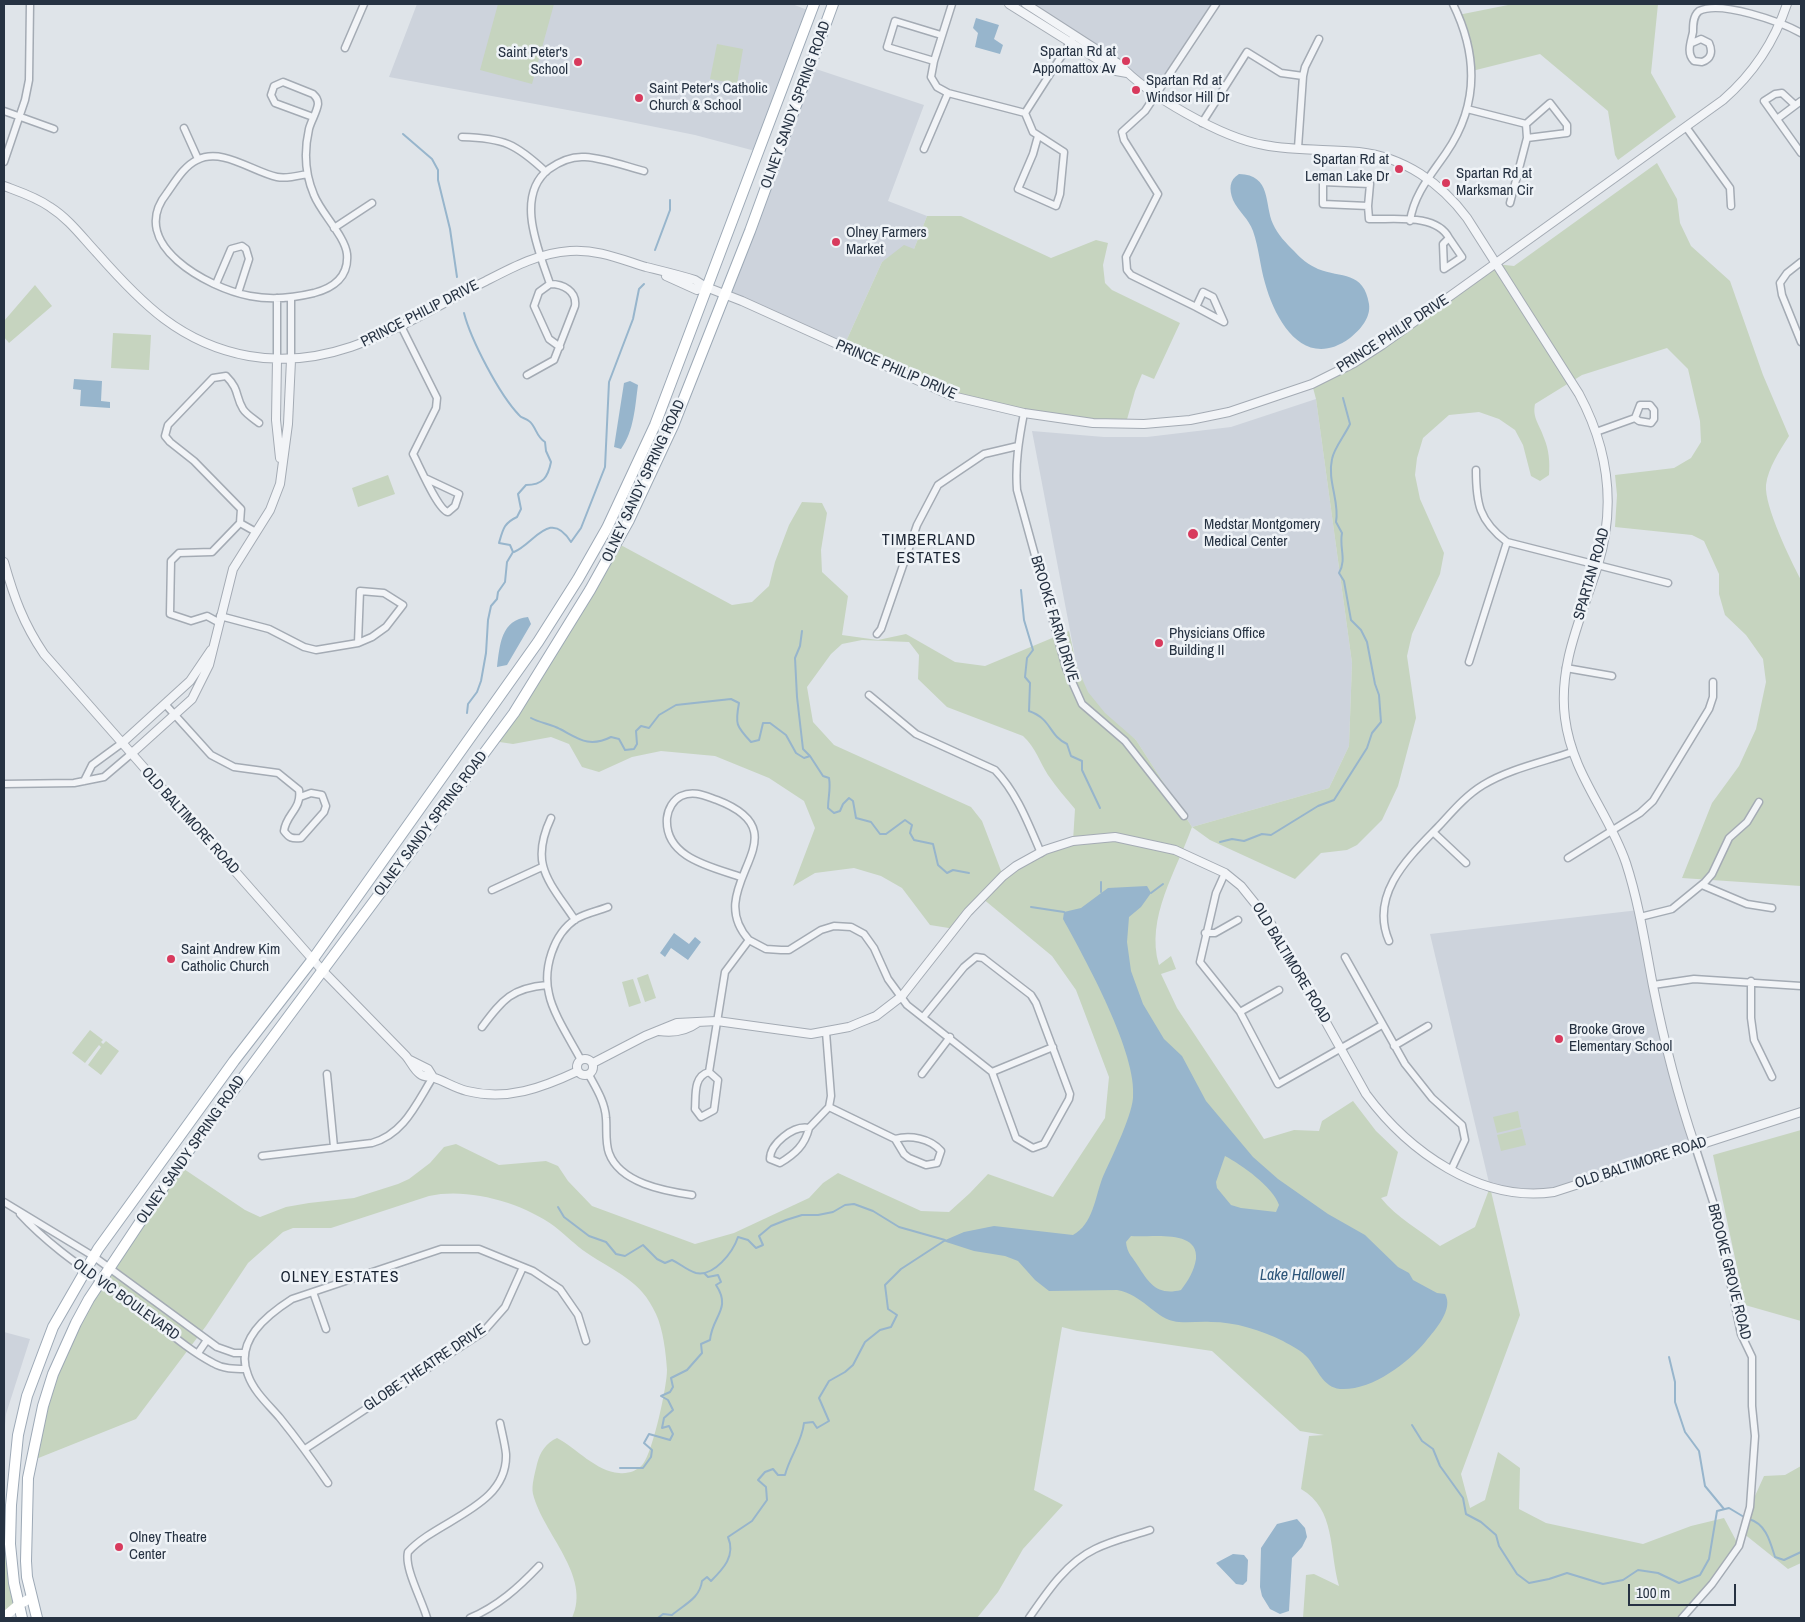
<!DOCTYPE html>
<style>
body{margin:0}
#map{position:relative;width:1805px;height:1622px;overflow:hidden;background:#dfe4e9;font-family:"Archivo Narrow",sans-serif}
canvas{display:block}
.frame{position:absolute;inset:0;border:5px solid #263242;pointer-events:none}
.scale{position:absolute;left:1628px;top:1584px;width:108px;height:22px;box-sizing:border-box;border:2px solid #263242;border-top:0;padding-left:6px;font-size:15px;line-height:18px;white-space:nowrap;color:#263242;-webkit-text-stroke:4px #eff3f7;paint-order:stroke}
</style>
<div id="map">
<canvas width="1805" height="1622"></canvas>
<div class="frame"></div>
<div class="scale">100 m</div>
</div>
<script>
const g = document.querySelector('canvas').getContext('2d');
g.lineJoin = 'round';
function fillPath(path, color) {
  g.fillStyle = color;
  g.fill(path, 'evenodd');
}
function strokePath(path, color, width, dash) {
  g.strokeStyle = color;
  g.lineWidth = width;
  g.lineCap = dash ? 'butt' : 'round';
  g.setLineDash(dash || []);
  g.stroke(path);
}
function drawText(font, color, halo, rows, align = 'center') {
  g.font = font + ' "Archivo Narrow",sans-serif';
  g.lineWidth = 5;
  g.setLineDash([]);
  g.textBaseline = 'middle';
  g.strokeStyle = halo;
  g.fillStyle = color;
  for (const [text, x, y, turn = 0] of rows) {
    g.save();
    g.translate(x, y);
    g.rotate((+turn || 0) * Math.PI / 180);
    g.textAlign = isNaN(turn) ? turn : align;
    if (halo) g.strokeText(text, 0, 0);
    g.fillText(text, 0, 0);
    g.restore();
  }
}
const built = new Path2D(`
 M417 4H792L810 11 759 152 695 135 611 118 389 77Z
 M1018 4H1216L1156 93Z
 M810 67 924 105 888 201 927 216 914 249 882 262 843 348 725 295Z
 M1316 399 1352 663 1349 746 1329 788 1192 827 1136 740 1102 715 1087 692 1077 667 1032 431 1104 437H1147L1231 427Z
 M1639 910 1674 1093 1695 1146 1554 1192 1490 1187 1430 934Z
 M4 1332 30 1339 6 1414 4 1436Z`);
const green = new Path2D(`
 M498 4H554L532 84 480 70Z
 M1513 4H1658L1651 73 1676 117 1618 160 1615 155 1608 111 1540 54 1472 71 1458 15Z
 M717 44 743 49 737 84 710 79Z
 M1657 163 1677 199 1680 223 1691 246 1730 281 1763 375 1789 436C1780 450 1768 468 1766 485 1764 506 1791 561 1801 580V886L1682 878 1712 803 1739 766 1756 729 1766 682 1763 659 1746 635 1725 615 1719 594V574L1704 541 1692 535 1615 527 1617 495 1615 475 1674 468 1691 458 1701 442 1700 421 1688 369 1667 348 1582 375 1535 404C1532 418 1540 425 1544 438 1549 450 1550 462 1549 475L1540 481 1531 476 1523 445 1515 430 1499 419 1479 412 1449 415 1423 438 1417 458 1415 475 1420 499 1444 553 1440 574 1412 634 1407 656 1416 718 1398 786 1382 820 1357 845 1347 850 1321 853 1295 879 1210 840 1192 827C1177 870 1145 918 1159 965L1171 956 1176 969 1161 974 1177 1008 1264 1139 1294 1130 1319 1131 1322 1121 1353 1101 1376 1131 1398 1152 1387 1196 1381 1198C1397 1218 1420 1230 1440 1246L1475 1227 1490 1187 1520 1315 1461 1474 1470 1508 1485 1500 1498 1452 1520 1468 1519 1509 1546 1523 1643 1544 1691 1526 1724 1518 1739 1546 1682 1618H1303L1306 1575 1314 1574 1339 1586C1329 1551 1336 1509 1301 1489L1309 1436 1324 1435 1300 1431 1212 1351 1077 1331 1062 1327 1034 1490 1063 1505 1023 1549 998 1592 977 1618H572C592 1576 543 1534 533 1494 531 1486 535 1473 537 1464 540 1452 546 1443 557 1438 576 1448 597 1472 619 1473 628 1474 637 1471 643 1464 653 1451 667 1387 667 1370 666 1353 663 1329 656 1314 641 1280 615 1272 587 1253 575 1245 566 1235 554 1226 523 1203 468 1187 429 1196L331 1228H293L283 1232 248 1263 206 1326 136 1419 31 1461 66 1343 178 1165 245 1210 260 1217 286 1207 309 1203 354 1198 398 1184 409 1179 430 1163 444 1147 456 1144 499 1165 546 1161 558 1166 568 1181 592 1206 695 1244 734 1233 809 1198 823 1183 838 1173 921 1211 949 1212 970 1193 988 1174 1053 1197 1105 1118 1109 1077 1076 990 1052 956 982 898 955 929 930 925 902 888 881 876 854 868 815 873 793 886 815 828 804 801 769 778 715 756 661 751 632 757 599 772 582 767 569 744 551 737 513 744 493 741 617 543 732 605 752 602 769 586 775 562 789 525 802 502 822 503 827 513 821 550 822 572 848 596 842 635 878 640 906 634 955 662 985 666 1069 631 1077 667 1088 692 1105 713 1136 740 1192 827 1329 788 1349 746 1352 663 1316 399 1312 384 1354 363 1496 264 1514 266ZM862 640 909 642 919 655 918 679 947 707 1023 736C1036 748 1039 761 1048 775 1056 787 1066 798 1075 809L1073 841 1016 866 1003 876 982 821 971 807 834 745 813 722 807 687 831 654 842 644Z
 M927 216H961L1051 258 1096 240 1108 243 1103 265 1105 283 1112 290 1180 323 1154 379 1142 374 1135 391 1126 423H1093L952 396 843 348 882 262 904 245 914 249Z
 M35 285 52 306 9 343 4 337V321Z
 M113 333 151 335 149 370 111 368Z
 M388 475 395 494 358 507 352 488Z
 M648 974 656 998 645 1002 637 978Z
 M633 979 641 1003 629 1007 622 982Z
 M90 1030 103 1040 101 1042 103 1044 106 1041 119 1051 101 1075 88 1065 101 1047 99 1045 85 1063 72 1053Z
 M1518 1111 1521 1127 1497 1133 1493 1117Z
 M1522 1129 1526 1145 1501 1151 1497 1135Z
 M1801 1130V1321L1745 1305 1713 1155Z
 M1801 1466V1563L1788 1569 1743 1533 1750 1507 1764 1476 1785 1475Z
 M4 1541 10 1544 18 1605 4 1617Z`);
const water = new Path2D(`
 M976 18 999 25 994 39 1003 45 1000 54 975 47 978 33 973 28Z
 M1239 174C1272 175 1264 204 1273 224 1278 235 1286 243 1294 251 1300 258 1309 265 1318 269 1341 278 1364 271 1369 304 1371 318 1360 330 1350 338 1305 371 1276 323 1265 283 1260 266 1259 248 1253 231 1249 219 1238 211 1233 200 1229 189 1229 180 1239 174Z
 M74 379 102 381 101 401 110 402V408L80 406 81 390 73 389Z
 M630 381 638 385C635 407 634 431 621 449L614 447 624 383Z
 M528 617 531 624 507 665 497 667C500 644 501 620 528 617Z
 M1147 886 1151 893 1141 907 1129 917 1127 942 1131 971 1143 1004 1164 1039 1182 1056 1206 1101 1253 1157 1278 1179 1328 1214 1365 1235 1398 1267 1409 1273 1413 1280 1437 1293 1445 1294C1454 1309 1435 1330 1426 1341 1407 1364 1371 1391 1340 1389 1323 1387 1318 1370 1308 1358 1302 1351 1292 1346 1283 1341 1261 1330 1235 1322 1211 1322 1198 1321 1185 1324 1173 1321 1153 1316 1143 1295 1117 1290L1049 1291 1035 1280 1018 1261 1005 1256 974 1251 943 1241 964 1232 994 1226 1073 1235C1093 1224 1095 1198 1102 1179 1111 1158 1131 1119 1133 1098 1138 1054 1085 959 1063 919L1064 912 1081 908 1108 888ZM1225 1156C1242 1165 1273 1187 1279 1205L1276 1212 1241 1208 1231 1205 1217 1188 1216 1182ZM1131 1236C1149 1238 1199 1228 1196 1259 1194 1271 1188 1281 1181 1290 1157 1296 1149 1283 1138 1266 1133 1257 1127 1254 1126 1242Z
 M674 933 689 944 695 937 701 942 688 960 671 948 665 957 660 953Z
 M1297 1519 1305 1528 1307 1537 1302 1547 1292 1558 1289 1611 1280 1614 1270 1609 1262 1596 1260 1587 1261 1548 1277 1524Z
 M1233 1554 1244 1555 1248 1560 1247 1581 1243 1585 1236 1584 1216 1563Z`);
const stream = new Path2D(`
 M403 134 432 159 438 170V180L450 229 457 277
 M655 250 670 210V200
 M464 313C471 340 499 394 519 415 521 418 525 418 529 421 536 426 536 437 545 442L546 451 551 462C548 477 543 485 526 485L518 494 521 509 517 517C504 523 503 529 499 543L510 545 513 552 507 562 505 582 498 592 497 599 491 606 488 620 486 653 481 681 477 692 468 704 467 713
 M514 552C534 544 550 508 571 542L581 528 605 467 609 382 633 319 639 289 644 284
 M1021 590 1024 620 1033 650 1027 658 1025 677 1030 683 1029 711C1052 719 1049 736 1067 744L1071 756 1082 761V770L1100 808
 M802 631 800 646 795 658 797 697 803 749 810 756
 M531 718C540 723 551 724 560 729 579 739 589 748 611 737L619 739 625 750 634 749 637 744 636 731 641 726 649 728 659 715 676 705 731 699 739 703C735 724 736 726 751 742L759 740 763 723H770L786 735 796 753 804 758 810 756 823 776 829 778C831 789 828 797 828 808L834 813 840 811 843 804 849 798 853 801 856 818 871 822 880 834H886L905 820 912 825 910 833 914 840 933 844 938 865 947 873 953 870 969 873
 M1220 842 1232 839 1244 841 1262 834 1271 835 1318 806 1334 800 1367 748 1372 733 1381 722 1379 695 1375 684 1367 642 1361 630 1351 620 1344 581 1339 573C1347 559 1339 548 1342 533L1336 522C1340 502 1327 481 1332 459 1334 448 1345 435 1350 424L1343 398
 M1101 892V882
 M1151 893 1163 884
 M1031 907 1064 912
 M558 1207 564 1217 589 1236 606 1242 616 1254 625 1256 643 1245 657 1259 665 1263 672 1260C681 1264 686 1270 696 1273 714 1277 733 1252 738 1237L748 1240 756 1248 763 1245 759 1236 771 1226 786 1220 802 1215H818L833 1212 845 1205 854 1204 873 1211 899 1227 945 1240
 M1669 1357 1675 1382V1402L1685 1432 1699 1451 1705 1486 1724 1509
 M1412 1425 1422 1441 1433 1449 1440 1466 1463 1498 1466 1514 1481 1522 1496 1535 1499 1546 1517 1574 1529 1583 1549 1579 1567 1573 1603 1584 1623 1580 1638 1570 1658 1573 1679 1583 1700 1575 1709 1559 1717 1511 1729 1508 1744 1517
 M620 1468H643L651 1457 652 1450 644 1443 649 1434 670 1440 673 1434 669 1426 662 1428 664 1418 673 1410 668 1400 661 1396 670 1392 673 1387 671 1378 687 1370 702 1353 701 1344 710 1340C712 1316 732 1309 716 1285L721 1282 718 1275 708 1277 705 1274
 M1749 1519C1766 1524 1770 1541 1775 1557L1784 1560 1801 1552
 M658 1618 663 1614 672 1615C685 1604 700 1598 702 1581L707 1577 711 1581C723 1569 736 1556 728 1537L752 1521 767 1500 766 1487 758 1480 765 1472 773 1469 778 1475H785C790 1456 802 1442 804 1423L813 1422 817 1428 829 1421 819 1398 829 1381 845 1372 853 1365 865 1342 880 1330 891 1327 897 1315 888 1309 885 1285 901 1269 944 1241`);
const minor = new Path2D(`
 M952 4 934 61 931 77 937 87 948 93 1025 113 1073 38
 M1692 43 1701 39 1709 43C1713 52 1711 59 1702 62L1694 61C1686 53 1691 42 1693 32 1693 25 1693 16 1699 11 1721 0 1781 22 1801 33
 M345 48 364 4
 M934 61 887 47 895 21 941 35
 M1795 105 1782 93 1775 94 1764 101 1801 153
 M1467 109 1526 124 1527 138 1567 133V125L1550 103 1526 124
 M4 111 54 129
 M1025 113 1033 132 1064 152 1060 194 1056 206 1018 189 1033 154 1038 136
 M1777 119 1801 101
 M1202 123 1247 52 1281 73 1303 76
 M1686 127 1730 188 1731 206
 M184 128 198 159
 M462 137C504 138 516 144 546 172
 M1298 148 1303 76 1305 67 1319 39
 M924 149 948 93
 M4 162 25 100 29 80 30 4
 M307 174C297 176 287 179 277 177 253 172 222 147 197 160 184 166 175 182 167 193 126 244 208 288 250 296 271 300 293 298 314 293 333 288 349 277 347 254 345 236 321 213 314 195 305 174 304 151 309 129 311 121 317 112 318 104 318 99 316 97 313 94L283 82 274 86 271 95 275 103 313 117
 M1510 203 1527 138
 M1368 206 1370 184 1323 182V204L1368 206 1369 219C1393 220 1436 213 1449 238L1443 244 1444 269 1462 257 1449 238
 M1410 221C1414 194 1431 175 1446 153 1479 105 1478 55 1453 4
 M334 228 372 203
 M1801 262 1787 273 1780 283 1782 295 1801 342
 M216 284 231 249 242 246 246 249 249 259 238 293
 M291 297V360
 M1196 307 1224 322 1213 297 1203 292 1196 307 1131 275 1127 270 1126 257 1158 194 1124 140 1122 132 1145 111 1216 4
 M401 326 437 398 436 408 413 454C419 465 438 510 448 512L455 506 459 494 425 478
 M560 347 549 339 534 306 539 292 550 284C539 251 514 196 549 169 560 161 571 156 585 157 604 158 625 166 644 171
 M277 359V298
 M527 375 554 360 575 306C577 291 563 284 550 284
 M1024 413C1019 439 1015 463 1017 490L1066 668 1082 704 1125 741 1184 816
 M1596 432 1635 418 1640 405H1650L1654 410V419L1651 423 1639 421 1635 418
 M1476 470C1476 503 1479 521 1507 542L1668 583
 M240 523 256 532
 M220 616 269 629 304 647 316 650 358 643 372 637 386 627 403 605 384 593 360 591 358 643
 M218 622 207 616 191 621 170 614 171 561 179 553 212 552 240 523 241 509 194 461 170 442 165 436 168 425 213 378 226 376C240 390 235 396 243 409 246 414 254 419 259 423
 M877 634 881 629 917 525 938 485 984 454 1018 446
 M1469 662 1507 542
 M1566 668 1612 676
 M869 695 916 734 995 770C1017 793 1028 823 1041 853
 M165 704 211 755 234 767 278 773 299 790C302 809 286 814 284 831 289 838 292 839 301 838L324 812 326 806 322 795 311 793 300 797
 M84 781 92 765 122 743
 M4 784 74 783 104 777 131 754
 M551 818C529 865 549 881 575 920
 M1433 832 1466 863
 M1568 858 1640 813 1653 801 1709 709 1713 697V682
 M1225 873 1216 893 1200 962 1240 1012 1278 1084 1382 1025
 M1702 885 1747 904 1772 908
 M492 890 542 867
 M1640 917 1672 909 1705 882 1712 874 1729 838 1747 822 1759 802
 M1205 933H1215L1238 920
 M749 940 766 949 781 950H789L821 930 834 926 851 927 864 934 874 948 888 979 907 1005 992 1072 1016 1138 1033 1148 1044 1144 1069 1099 1070 1094 1036 1003 1031 995 983 958 976 957 964 967 924 1016
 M1389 941C1369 894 1409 857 1438 827 1452 812 1465 796 1483 785 1509 769 1543 762 1572 752
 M1345 957 1405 1064 1432 1098 1462 1125 1465 1140 1451 1170
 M1751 981V1018L1754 1040 1772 1077
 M1653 985 1694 979 1801 986
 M1240 1012 1279 990
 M482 1027C503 999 512 988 547 985
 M1394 1046 1428 1026
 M581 1060C571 1041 553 1014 549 994 543 969 553 934 576 919 586 913 598 911 608 907
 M709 1072 718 1080 714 1110 701 1117 695 1109C696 1096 693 1076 709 1072L725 972 749 940C699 885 808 835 717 800 705 796 694 790 681 796 673 800 668 809 667 818 664 858 712 867 741 877
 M992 1072 1053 1047
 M327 1074 334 1147
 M922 1074 950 1037
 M589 1075C596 1088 605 1102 606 1118 607 1129 605 1142 609 1153 620 1183 664 1191 692 1195
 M829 1107 895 1139 904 1154 909 1158 926 1165 937 1163 941 1151C930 1138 910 1135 895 1139
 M809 1128C805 1145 795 1154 780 1163L770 1159C770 1144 793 1125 809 1128L829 1107 831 1096 826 1032
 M262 1156 372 1143C404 1134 416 1104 433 1077
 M4 1202 93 1256 217 1347 234 1353H245
 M20 1214C53 1250 94 1275 133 1304 159 1323 184 1348 213 1363 223 1369 234 1369 246 1369
 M313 1292 326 1329
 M198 1353 207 1340
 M305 1449 483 1332 505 1307 523 1267
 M328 1483C313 1461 297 1439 280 1418 269 1405 254 1392 248 1375 234 1341 267 1315 292 1299L441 1249H479L533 1271 560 1289 578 1315 586 1341
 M427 1618C422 1600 404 1568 408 1552 438 1519 508 1507 506 1454 505 1444 502 1433 500 1423
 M470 1618C498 1606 518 1588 539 1566
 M1029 1618C1047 1592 1066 1563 1095 1549 1113 1540 1132 1536 1150 1530
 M1682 1618 1712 1584 1739 1546 1750 1507 1755 1436 1752 1406V1357L1741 1334 1715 1208 1695 1146`);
const tertiary = new Path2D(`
 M1009 4 1116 71 1127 73
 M1026 4 1119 64C1147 95 1222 138 1264 145 1295 151 1328 149 1359 152 1404 157 1441 183 1467 218L1579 394C1608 448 1616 506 1598 565 1582 616 1558 664 1565 718 1572 774 1608 811 1626 863 1639 903 1645 944 1653 986 1664 1041 1677 1093 1695 1146
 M4 186C20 192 36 197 50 207 69 219 82 237 97 253 141 303 181 344 249 356 338 372 410 319 486 281 513 267 539 253 570 251 597 249 620 259 646 267 662 271 679 275 695 280L706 287 742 301 952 396 1024 413 1093 423 1144 424 1190 420 1229 412 1312 384 1354 363 1382 345 1723 100C1754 73 1774 43 1787 4
 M666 276 697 290 706 287
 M277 359 276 420 280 458
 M4 562C14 597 23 623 44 654L322 970 406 1056C411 1062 414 1070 420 1074 425 1078 430 1076 435 1078 446 1082 455 1088 467 1091 507 1101 542 1088 578 1071
 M122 743 190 681 211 650
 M131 754 192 699 209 665 233 569 270 510 280 484 288 424 291 360
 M659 1031C673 1033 686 1031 697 1023
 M577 1067a8 8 0 1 1 16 0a8 8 0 1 1-16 0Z
 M410 1060 428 1069 433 1077
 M593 1063 645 1036 677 1023 717 1021 811 1034 849 1027 861 1022 876 1016 902 996 968 912 1003 876 1016 866 1045 850 1073 841 1115 837 1175 850 1225 873 1241 886 1270 922 1366 1094C1408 1151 1480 1203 1554 1192L1801 1112`);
const secondary = new Path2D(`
 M4 1617 18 1605 31 1598`);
const primary = new Path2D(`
 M22 1618 14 1583 10 1544 11 1505 18 1435 27 1396 53 1327 98 1249 234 1061 313 959 538 642 578 579 607 528 655 425 814 4
 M37 1618 27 1577 26 1561 28 1478 43 1406 53 1374 76 1323 89 1299 178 1165 514 713 590 590 629 520 673 426 750 231 833 4`);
const markers = [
 [1126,61,5,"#d83a5d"],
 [578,62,5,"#d83a5d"],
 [1136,90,5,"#d83a5d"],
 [639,98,5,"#d83a5d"],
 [1399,169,5,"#d83a5d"],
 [1446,183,5,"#d83a5d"],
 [836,242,5,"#d83a5d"],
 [1193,534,6,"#d83a5d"],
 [1159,643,5,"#d83a5d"],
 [171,959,5,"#d83a5d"],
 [1559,1039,5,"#d83a5d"],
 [119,1547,5,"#d83a5d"]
];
const poiNames = [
 ["Spartan Rd at",1116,52,"right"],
 ["Appomattox Av",1116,69,"right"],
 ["Saint Peter's",568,53,"right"],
 ["School",568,70,"right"],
 ["Spartan Rd at",1146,81],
 ["Windsor Hill Dr",1146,98],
 ["Saint Peter's Catholic",649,89],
 ["Church & School",649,106],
 ["Spartan Rd at",1389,160,"right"],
 ["Leman Lake Dr",1389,177,"right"],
 ["Spartan Rd at",1456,174],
 ["Marksman Cir",1456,191],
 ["Olney Farmers",846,233],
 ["Market",846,250],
 ["Medstar Montgomery",1204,525],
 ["Medical Center",1204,542],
 ["Physicians Office",1169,634],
 ["Building II",1169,651],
 ["Saint Andrew Kim",181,950],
 ["Catholic Church",181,967],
 ["Brooke Grove",1569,1030],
 ["Elementary School",1569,1047],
 ["Olney Theatre",129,1538],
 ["Center",129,1555]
];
const streetNames = [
 ["OLNEY SANDY SPRING ROAD",796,105,-70],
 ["PRINCE PHILIP DRIVE",420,314,-27],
 ["PRINCE PHILIP DRIVE",1393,334,-33],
 ["PRINCE PHILIP DRIVE",896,370,23],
 ["OLNEY SANDY SPRING ROAD",644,481,-65],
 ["SPARTAN ROAD",1592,574,-74],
 ["BROOKE FARM DRIVE",1054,619,73],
 ["OLD BALTIMORE ROAD",190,821,48],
 ["OLNEY SANDY SPRING ROAD",431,824,-53],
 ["OLD BALTIMORE ROAD",1291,963,59],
 ["OLNEY SANDY SPRING ROAD",191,1150,-55],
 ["OLD BALTIMORE ROAD",1641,1163,-18],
 ["BROOKE GROVE ROAD",1729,1272,76],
 ["OLD VIC BOULEVARD",126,1300,36],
 ["GLOBE THEATRE DRIVE",425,1368,-34]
];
const neighbourhoodNames = [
 ["TIMBERLAND",929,541],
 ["ESTATES",929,559],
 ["OLNEY ESTATES",340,1278]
];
const waterNames = [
 ["Lake Hallowell",1302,1276]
];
fillPath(built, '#cdd3dc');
fillPath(green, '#c6d4bf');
fillPath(water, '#97b5cc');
strokePath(stream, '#97b5cc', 2);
strokePath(minor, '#a4abb4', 9);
strokePath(tertiary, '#a4abb4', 10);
strokePath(primary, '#9da9b6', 12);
strokePath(minor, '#f2f4f7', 6);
strokePath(tertiary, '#f2f4f7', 8);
strokePath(secondary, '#fff', 9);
strokePath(primary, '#fff', 10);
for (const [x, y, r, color] of markers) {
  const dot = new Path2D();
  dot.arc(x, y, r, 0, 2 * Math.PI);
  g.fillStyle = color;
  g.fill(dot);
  strokePath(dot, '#eff3f7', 2);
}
drawText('15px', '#263242', '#eff3f7', poiNames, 'left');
drawText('15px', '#263242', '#eff3f7', streetNames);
g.letterSpacing = '1px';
drawText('16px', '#192332', '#eff3f7', neighbourhoodNames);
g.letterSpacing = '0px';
drawText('italic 16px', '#2d5579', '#eff3f7', waterNames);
</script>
